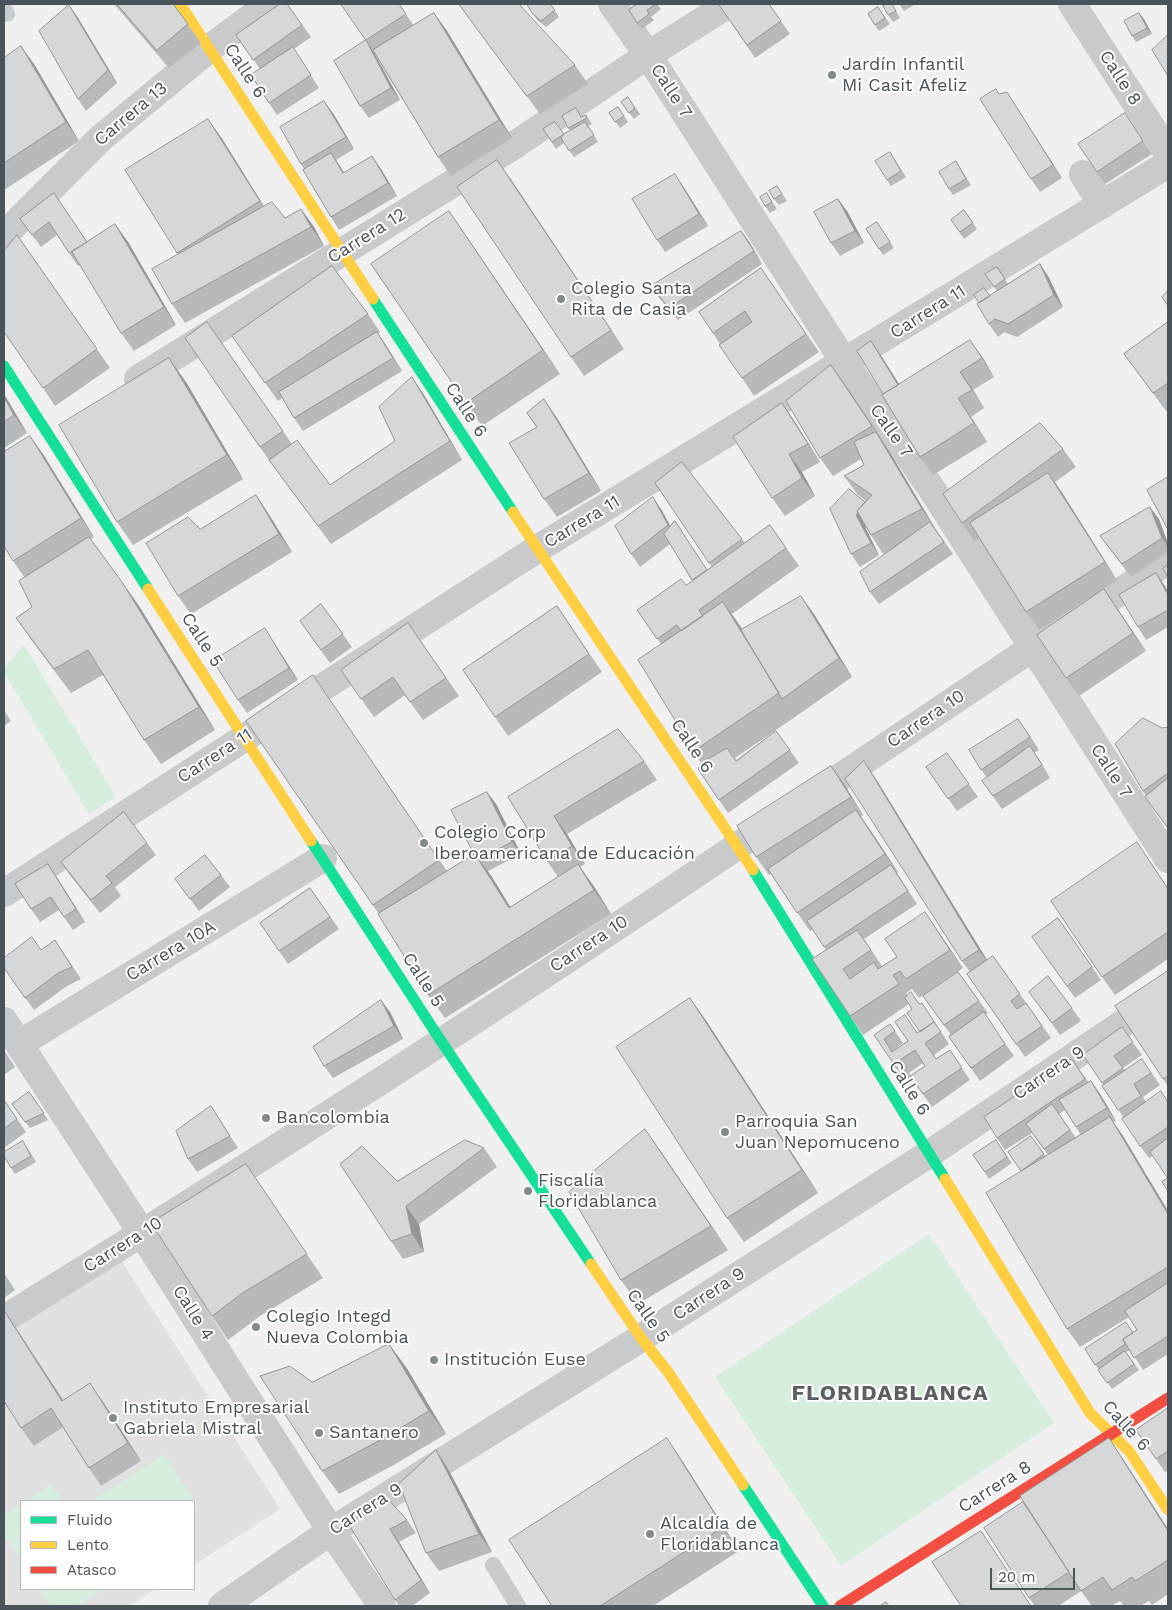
<!DOCTYPE html>
<meta charset="utf-8">
<style>
body{margin:0}
#map{position:relative;width:1172px;height:1610px;overflow:hidden;background:#f0f0f0;font-family:"Work Sans",sans-serif}
canvas{display:block}
.frame{position:absolute;inset:0;border:5px solid #49535a;pointer-events:none}
.legend{position:absolute;left:20px;top:1500px;width:175px;height:90px;box-sizing:border-box;background:#fff;border:1px solid #b6babd;margin:0;padding:6px 9px;list-style:none;font-size:15px;color:#49535a}
.legend li{display:flex;align-items:center;gap:10px;height:25px}
.legend b{width:25px;border:1px solid #b6babd}
.scale{position:absolute;left:990px;top:1568px;width:85px;height:22px;box-sizing:border-box;border:2px solid #49535a;border-top:0;padding-left:6px;font-size:15px;line-height:18px;white-space:nowrap;color:#49535a;-webkit-text-stroke:4px #fff;paint-order:stroke}
</style>
<div id="map">
<canvas width="1172" height="1610"></canvas>
<div class="frame"></div>
<ul class="legend">
<li><b style="height:6px;background:#16e098"></b>Fluido</li>
<li><b style="height:6px;background:#ffcf43"></b>Lento</li>
<li><b style="height:6px;background:#f24e42"></b>Atasco</li>
</ul>
<div class="scale">20 m</div>
</div>
<script>
const g = document.querySelector('canvas').getContext('2d');
g.lineJoin = 'round';
function fillPath(path, color) {
  g.fillStyle = color;
  g.fill(path, 'evenodd');
}
function strokePath(path, color, width, dash) {
  g.strokeStyle = color;
  g.lineWidth = width;
  g.lineCap = dash ? 'butt' : 'round';
  g.setLineDash(dash || []);
  g.stroke(path);
}
function drawText(font, color, halo, rows, align = 'center') {
  g.font = font + ' "Work Sans",sans-serif';
  g.lineWidth = 4;
  g.setLineDash([]);
  g.textBaseline = 'middle';
  g.strokeStyle = halo;
  g.fillStyle = color;
  for (const [text, x, y, turn = 0] of rows) {
    g.save();
    g.translate(x, y);
    g.rotate((+turn || 0) * Math.PI / 180);
    g.textAlign = isNaN(turn) ? turn : align;
    if (halo) g.strokeText(text, 0, 0);
    g.fillText(text, 0, 0);
    g.restore();
  }
}
const education = new Path2D(`
 M121 1260 280 1509 194 1565V1501H21V1589H156L129 1606H4V1336Z`);
const green = new Path2D(`
 M24 645 116 797 89 814 4 672V668Z
 M929 1234 1054 1423 841 1566 715 1377Z
 M164 1454 198 1506 194 1508V1501H92Z
 M51 1484 62 1501H25Z
 M21 1504V1561L4 1534V1515Z
 M39 1589H103L76 1606H50Z`);
const lane = new Path2D(`
 M4 9 7 14
 M493 1565 518 1606`);
const street = new Path2D(`
 M612 4 648 55 845 363 933 491 1168 859
 M1072 4 1168 153
 M1083 174 1102 205
 M4 235 101 138 210 48 269 4
 M138 379 516 144 648 55 729 4
 M809 798 1032 648 1168 561
 M4 893 537 549 1168 164
 M4 1021 142 1233 331 1531 382 1606
 M19 1044 323 858
 M4 1319C258 1162 509 1000 757 833
 M222 1606 331 1531 641 1338 929 1154 1168 993`);
const fast = new Path2D(`
 M373 299 513 512
 M4 366 148 589
 M311 841 441 1041 591 1264
 M753 870 945 1179
 M743 1485 823 1606`);
const slow = new Path2D(`
 M180 4 373 299
 M513 512 753 870
 M148 589 311 841
 M945 1179 1090 1413 1129 1451 1168 1510
 M591 1264 641 1338 668 1372 743 1485`);
const jam = new Path2D(`
 M840 1606 1168 1398`);
const wall = new Path2D(`
 M114 4H173L201 43 169 68Z
 M287 4 311 37 294 49 319 88 277 115 269 103 260 69 236 35Z
 M399 4 414 26 434 13 447 31 512 138 451 176 438 157 374 53 400 100 369 118 360 106 366 40Z
 M459 4 575 65 588 84 540 114Z
 M527 4H550L559 17 546 27 537 20Z
 M637 4H657L661 9 651 17 654 20 642 29 629 10Z
 M769 4 790 34 755 58 719 5Z
 M892 4 900 18 893 22 888 15Z
 M899 4H913L914 5 904 11Z
 M69 5 78 18 117 83 86 111 78 99Z
 M878 7 890 24 879 31 868 14Z
 M1144 19 1152 34 1136 42 1132 36Z
 M4 58 34 64 79 141 4 190Z
 M1007 92 1062 178 1040 192 1031 179 1000 94Z
 M628 97 640 114 634 119 621 102Z
 M618 107 628 122 620 128 609 113Z
 M333 113 354 149 336 160 344 173 372 156 381 169 397 196 339 230 331 217 304 169 301 164Z
 M1125 113 1152 154 1105 184 1097 172Z
 M586 115 592 124 588 126 598 142 574 157 564 143 556 149 543 129 564 134 571 131 568 128Z
 M221 137 264 207 285 218 301 209 314 227 324 246 185 323 172 304 178 254 125 170Z
 M894 158 906 177 891 186 887 180Z
 M956 161 971 185 953 195 949 189Z
 M510 178 624 349 584 376 571 357Z
 M683 186 708 226 665 252 657 240Z
 M777 186 787 201 779 205 774 199Z
 M54 193 87 242 115 224 128 242 176 325 134 351 121 333 80 264 78 266 57 235 41 247 20 219Z
 M838 199 847 211 864 243 840 256 831 243Z
 M771 200 777 209 770 213 765 206Z
 M964 210 977 229 964 239 951 220Z
 M449 211 560 374 482 426 466 403Z
 M877 222 894 248 883 255 866 229Z
 M741 231 750 243 762 264 678 320 660 299 651 286Z
 M30 253 110 368 55 406 43 388Z
 M1040 264 1048 276 1063 307 1017 337 1004 332 998 337 989 324 990 296 997 291 985 274 997 267 1008 284Z
 M761 268 819 352 754 396 742 378 720 344 699 312Z
 M368 314 380 332 378 334 402 371 303 431 294 418 282 398 278 401 232 336Z
 M207 322 292 444 330 485 395 441 412 377 424 395 462 460 331 544 273 466 185 338Z
 M1168 322V410L1166 411 1124 354Z
 M880 354 899 384 983 358 994 377 973 390 984 408 971 417 987 442 933 475 920 457 883 394Z
 M831 365 889 451 935 528 953 554 879 604 870 592 891 550 883 554 871 535 866 527H865L879 555 860 567 851 554 865 502 866 501 857 494 844 476 864 465 861 459 833 476 820 458Z
 M186 382 243 479 133 545 117 522Z
 M4 394 27 433 4 448Z
 M544 399 557 418 601 491 557 517 544 499 536 427 527 413Z
 M782 403 795 422 820 462 802 472 815 496 785 516 772 498Z
 M1063 449 1076 467 1055 482 1117 580 1039 630 1026 612 979 538 974 541 962 523Z
 M43 454 94 537 91 539 139 606 215 730 161 764 144 740 103 675 71 693 32 641 16 618 32 607 25 578 13 561Z
 M682 462 745 543 770 525 799 566 732 614 742 629 814 614 852 677 795 717 735 758 736 760 776 731 799 763 728 813 698 769 701 763 694 751 661 644 637 610 686 585 692 581 670 544 640 567 631 554 661 509 670 526 675 521 707 570 712 567 655 483Z
 M256 495 268 513 292 552 191 614 178 596Z
 M1159 519 1168 544V552L1131 577 1100 536Z
 M1165 586 1168 592V627L1146 640 1138 627Z
 M1104 589 1146 651 1079 696 1066 678Z
 M321 604 352 647 330 663 300 621Z
 M557 606 602 672 508 736 463 670Z
 M408 623 459 696 423 720 405 695 374 717 341 670Z
 M273 641 298 680 247 713 238 700Z
 M329 699 447 871 474 854 487 792 496 804 521 854 488 871 510 907 558 877 547 861 508 797 644 761 657 780 567 834 585 864 580 867 595 888 611 914 445 1018 428 995 379 914 246 721Z
 M4 710 11 721 4 726Z
 M1168 727V829L1145 797 1146 796 1143 791 1162 728Z
 M1027 731 1039 750 1034 753 1050 778 1002 809 982 781 987 778 969 750Z
 M947 753 978 797 957 811 926 767Z
 M876 779 987 960 993 956 1051 1038 1025 1057 967 974 970 972 962 961Z
 M844 784 863 815 861 817 898 872 897 873 917 904 864 939 882 966 938 931 963 968 919 998 912 989 906 993 908 995 919 1004 922 1003 949 1044 934 1055 936 1059 950 1050 970 1080 932 1107 914 1082 909 1086 874 1035 890 1024 903 1043 893 1051 908 1041 920 1032 912 1009 909 1004 863 1035 850 1016 826 950 813 929 810 931 771 874 769 875 756 857ZM923 1063 925 1066 911 1076 909 1073Z
 M147 843 156 855 115 887 121 896 100 913 69 874 61 862Z
 M1150 861 1168 888V959L1115 995 1102 977Z
 M221 875 230 887 199 911 175 879Z
 M56 876 85 922 73 930 59 910 40 922 31 909Z
 M310 888 339 929 288 964 260 923Z
 M1058 918 1101 980 1075 998 1032 937Z
 M55 940 81 979 67 986 34 1010 4 968 41 950Z
 M1168 971V1086L1163 1079Z
 M958 972 988 1013 985 1015 1014 1056 980 1081 949 1037 951 1035 923 996Z
 M1029 992 1072 1008 1081 1021 1060 1035Z
 M690 998 707 1022 818 1193 744 1242 727 1218Z
 M390 1012 403 1039 333 1078 324 1066Z
 M1122 1027 1142 1055 1123 1068 1125 1071 1151 1072 1160 1085 1143 1097 1146 1102H1168V1178L1153 1156 1149 1158 1140 1146 1124 1118 1102 1086 1104 1085 1083 1055Z
 M4 1050 15 1067 4 1075Z
 M1072 1059 1089 1083 1091 1081 1100 1094 1116 1121 1113 1122 1123 1136 1168 1211V1354L1143 1370 1130 1350 1126 1352 1139 1370 1112 1389 1085 1349 1133 1332 1137 1330 1129 1317 1080 1347 1067 1329 1021 1171 1008 1152 1031 1136 1046 1157 1048 1155 1032 1133 1005 1150 997 1138ZM1065 1110 1081 1135 1076 1138 1059 1114Z
 M29 1092 48 1120 30 1128 12 1104Z
 M4 1100 26 1132 4 1148Z
 M219 1119 238 1148 197 1172 188 1159Z
 M645 1129 728 1250 638 1304 621 1280Z
 M996 1140 1012 1163 989 1179 973 1155Z
 M27 1147 36 1162 15 1174 11 1168Z
 M484 1148 497 1167 419 1224 424 1252 403 1259 391 1241 397 1181Z
 M262 1188 323 1278 260 1316 228 1340 212 1316Z
 M4 1273 15 1290 4 1298Z
 M18 1331 63 1400 103 1402 141 1461 101 1486 89 1468 63 1427 34 1446 21 1428Z
 M406 1367 446 1434 392 1466 339 1494 322 1471 312 1382Z
 M1168 1408V1470L1165 1472 1136 1430Z
 M683 1462 739 1551 653 1606H552Z
 M1125 1462 1168 1529V1594L1152 1605 1149 1601 1140 1606H1124L1120 1601 1111 1606H1092L1081 1591 1058 1606H1035L1029 1598Z
 M448 1469 492 1552 439 1571 426 1553Z
 M407 1520 416 1533 399 1542 430 1593 412 1606H399L349 1525Z`);
const shadedWall = new Path2D(`
 M69 5 78 18 117 83 108 70Z
 M434 13 447 31 512 138 499 120Z
 M1139 13 1144 19 1152 34 1147 28Z
 M366 40 374 53 400 100 391 88Z
 M21 46 34 64 79 141 66 122Z
 M1007 92 1015 105 1062 178 1053 165Z
 M324 101 333 113 354 149 346 137Z
 M208 119 221 137 272 219 260 201Z
 M331 153 340 166 352 186 343 173Z
 M372 156 381 169 397 196 388 183Z
 M497 160 510 178 624 349 611 330Z
 M675 174 683 186 708 226 699 214Z
 M838 199 847 211 864 243 855 231Z
 M301 209 314 227 324 246 311 227Z
 M449 211 465 234 560 374 543 350Z
 M115 224 128 242 176 325 164 307Z
 M741 231 750 243 762 264 754 251Z
 M1040 264 1048 276 1063 307 1054 295Z
 M377 332 386 345 402 371 393 358Z
 M970 340 983 358 994 377 982 358Z
 M871 341 880 354 909 400 900 388Z
 M169 358 186 382 243 479 227 455Z
 M831 365 844 383 885 444 872 426Z
 M960 372 973 390 984 408Z
 M412 377 424 395 462 460 450 441Z
 M4 394 27 433 14 415 4 397Z
 M958 398 971 417 987 442 974 423Z
 M544 399 557 418 601 491 589 473Z
 M782 403 795 422 820 462 808 444Z
 M876 432 889 451 935 528 922 509Z
 M30 436 43 454 94 537 81 518Z
 M789 454 802 472 815 496 802 478Z
 M1048 473 1061 491 1117 580 1105 562Z
 M256 495 268 513 292 552 279 534Z
 M653 497 661 509 677 538 668 525Z
 M867 503 875 516 865 527 879 555 871 543 856 515Z
 M1150 507 1159 519 1168 544V547L1162 538Z
 M1156 573 1165 586 1168 592V595Z
 M122 582 139 606 215 730 199 707Z
 M1104 589 1117 608 1146 651 1133 633Z
 M801 596 814 614 852 677 839 658Z
 M723 602 740 626 784 698 782 699Z
 M265 628 273 641 298 680 289 668Z
 M1030 746 1039 759 1050 778 1042 765Z
 M864 761 876 779 992 968 979 950Z
 M831 766 844 784 863 815 851 797Z
 M487 792 496 804 521 854 512 842Z
 M856 810 869 828 898 872 885 854Z
 M554 816 567 834 585 864 572 846Z
 M475 854 492 877 525 931 509 908Z
 M48 864 56 876 85 922 76 909Z
 M578 864 595 888 611 914 594 890Z
 M925 912 938 931 963 968 950 950Z
 M690 998 707 1022 818 1193 802 1170Z
 M381 1000 390 1012 403 1039 394 1026Z
 M1091 1081 1100 1094 1116 1121 1107 1108Z
 M1110 1117 1123 1136 1168 1211V1214Z
 M645 1129 662 1153 728 1250 711 1226Z
 M406 1206 419 1224 424 1252 412 1234Z
 M5 1312 18 1331 75 1419 62 1401Z
 M389 1344 406 1367 446 1434 429 1411Z
 M90 1383 103 1402 141 1461 128 1443Z
 M667 1438 683 1462 739 1551 723 1527Z
 M1109 1438 1125 1462 1168 1529V1531Z
 M436 1450 448 1469 492 1552 479 1534Z
 M390 1529 399 1542 430 1593 421 1580Z`);
const building = new Path2D(`
 M117 4H173L188 24 157 50Z
 M280 4H287L302 25 253 60 236 35Z
 M341 4H399L406 14 366 40Z
 M459 4H519L575 65 527 96Z
 M527 4H550L555 10 541 21 533 14Z
 M637 4H656L647 10 649 14 637 23 629 10Z
 M720 4H769L781 21 747 45 719 5Z
 M887 4H892L896 11 888 15 883 6Z
 M69 5 108 70 78 99 39 31Z
 M878 7 885 18 875 25 868 14Z
 M434 13 499 120 438 157 373 50Z
 M1139 13 1147 28 1132 36 1124 21Z
 M1168 35V76L1152 50Z
 M366 40 391 88 360 106 334 61Z
 M21 46 66 122 4 163V58Z
 M293 47 311 75 269 103 251 75Z
 M996 89 999 94 1007 92 1053 165 1031 179 980 99Z
 M628 97 635 108 629 113 621 102Z
 M324 101 346 137 301 164 280 127Z
 M618 107 624 116 615 122 609 113Z
 M576 108 581 117 586 115 587 118 568 128 562 116Z
 M1125 113 1143 141 1097 172 1078 144Z
 M208 119 260 201 177 253 125 170Z
 M555 122 564 134 552 142 543 129Z
 M585 122 594 135 569 151 561 138 564 134Z
 M890 152 901 171 887 180 875 161Z
 M331 153 343 173 372 156 388 183 331 217 303 170Z
 M497 160 611 330 571 357 457 187Z
 M956 161 966 179 949 189 939 172Z
 M675 174 699 214 657 240 632 199Z
 M777 186 782 194 774 199 769 191Z
 M54 193 87 242 69 253 49 222 32 235 20 219Z
 M767 193 772 202 765 206 760 197Z
 M838 199 855 231 831 243 814 212Z
 M272 202 285 218 301 209 311 227 172 304 152 269Z
 M964 210 973 223 960 232 951 220Z
 M449 211 543 350 466 403 371 264Z
 M877 222 890 242 879 249 866 229Z
 M115 224 164 307 121 333 72 252Z
 M741 231 754 251 669 308 651 286Z
 M17 235 97 349 43 388 4 332V251Z
 M1040 264 1054 295 1008 324 995 319 989 324 977 304Z
 M332 266 368 314 265 383 232 336Z
 M997 267 1005 279 994 287 985 274Z
 M761 268 806 334 742 378 719 345 752 322 745 311 713 333 699 312Z
 M984 288 990 296 979 303 974 295Z
 M1168 291V306L1162 297Z
 M207 322 283 431 260 447 185 338Z
 M1168 322V383L1153 393 1124 354Z
 M377 332 393 358 294 418 279 392Z
 M970 340 982 358 960 372 972 390 958 398 974 423 920 457 882 395Z
 M871 341 898 385 883 394 857 351Z
 M169 358 227 455 117 522 59 425Z
 M831 365 872 426 820 458 786 401Z
 M412 377 450 441 318 526 269 460 297 440 330 485 395 441 379 407Z
 M4 397 14 415 4 422Z
 M544 399 589 473 544 499 509 443 537 427 527 413Z
 M782 403 808 444 789 454 802 478 772 498 733 437Z
 M1040 423 1063 449 962 523 943 494Z
 M876 432 922 509 871 535 857 511 872 495 844 476 864 465 854 442Z
 M30 436 81 518 13 561 4 546V452Z
 M682 462 742 539 709 563 655 483Z
 M1048 473 1105 562 1026 612 970 523Z
 M1168 477V527L1167 528 1147 490Z
 M849 489 865 502 857 511 858 513 856 515 871 543 851 554 830 509Z
 M256 495 279 534 178 596 146 543 188 517 200 529Z
 M653 497 668 525 631 554 615 526Z
 M1150 507 1162 538 1122 564 1100 536Z
 M675 521 707 570 692 580 664 534Z
 M930 522 944 542 870 592 860 572Z
 M770 525 786 548 699 610 703 616 681 631 677 625 657 639 637 610 681 579 686 585Z
 M89 537 122 582 199 707 144 740 88 650 54 669 16 618 32 607 19 581Z
 M1168 565V577L1163 569Z
 M1156 573 1168 595V610L1138 627 1119 595Z
 M1104 589 1133 633 1066 678 1037 635Z
 M801 596 839 658 782 699 741 630Z
 M723 602 779 693 694 751 638 660Z
 M321 604 343 634 321 650 300 621Z
 M557 606 589 654 495 717 463 670Z
 M408 623 446 678 410 702 393 677 361 699 341 670Z
 M265 628 289 668 238 700 213 661Z
 M313 675 439 860 373 905 246 721Z
 M1143 718 1162 728 1168 727V773L1143 791 1115 744Z
 M1018 719 1030 737 981 770 969 750Z
 M618 729 644 761 554 816 572 846 547 861 508 797Z
 M776 731 790 750 719 800 698 769 701 763 727 748 736 761Z
 M1030 746 1042 765 993 796 982 781Z
 M947 753 969 784 948 799 926 767Z
 M864 761 979 950 962 961 845 779Z
 M831 766 851 797 756 857 737 826Z
 M1168 778V828L1145 797Z
 M487 792 512 842 479 859 475 854H474L451 810Z
 M856 810 885 854 797 913 768 869Z
 M124 812 147 843 106 876 112 883 91 900 61 862Z
 M1137 842 1168 889V932L1102 977 1051 901Z
 M475 854 509 908 578 864 594 890 428 995 378 914Z
 M205 855 221 875 190 899 175 879Z
 M48 864 76 909 64 917 51 897 31 909 15 884Z
 M891 865 908 891 824 947 807 921Z
 M310 888 330 917 279 951 260 923Z
 M925 912 950 950 906 979 900 971 893 975 899 984 850 1016 812 959 857 930 871 950 843 969 850 979 874 962 878 969 897 957 885 939Z
 M1058 918 1092 967 1067 986 1032 937Z
 M32 937 41 950 55 940 72 967 58 973 25 998 4 968V958Z
 M993 956 1020 994 1011 1001 1017 1009 1026 1003 1042 1026 1016 1044 967 974Z
 M1168 971V1076L1163 1079 1115 1006Z
 M958 972 979 1001 944 1025 923 996Z
 M1048 976 1072 1008 1052 1023 1029 992Z
 M911 992 919 1004 922 1003 935 1023 934 1022 920 1032 907 1013 912 1009 905 998Z
 M690 998 802 1170 727 1218 616 1047Z
 M381 1000 394 1026 324 1066 313 1047Z
 M984 1012 1005 1044 971 1068 949 1037Z
 M905 1015 917 1033 934 1022 941 1032 925 1043 936 1059 950 1050 962 1068 923 1094 910 1076 925 1066 915 1050 900 1060 907 1069 900 1073 874 1035 890 1024 895 1031 884 1039 892 1052 908 1041 895 1022Z
 M1122 1027 1133 1042 1114 1056 1123 1068 1102 1083 1083 1055Z
 M1072 1059 1085 1079 997 1138 984 1117Z
 M1142 1059 1151 1073 1134 1084 1141 1096 1118 1110 1102 1086Z
 M1091 1081 1107 1108 1076 1127 1059 1100Z
 M1161 1091 1168 1102V1127L1140 1146 1122 1119Z
 M29 1092 44 1113 25 1122 12 1104Z
 M4 1100 17 1119 4 1129Z
 M1052 1104 1070 1130 1044 1149 1026 1124Z
 M211 1106 230 1136 188 1159 176 1131Z
 M1110 1117 1168 1214V1267L1067 1329 986 1193Z
 M645 1129 711 1226 621 1280 569 1192Z
 M1031 1136 1044 1154 1021 1171 1008 1152Z
 M1168 1138V1176L1167 1177 1150 1152Z
 M465 1140 484 1148 406 1206 412 1234 391 1241 340 1164 362 1146 397 1181Z
 M996 1140 1007 1157 985 1172 973 1155Z
 M23 1141 31 1156 11 1168 4 1156V1152Z
 M246 1164 307 1254 244 1292 212 1316 151 1223Z
 M1168 1178V1191L1162 1182Z
 M1168 1283V1336L1134 1358 1123 1339 1137 1330 1125 1311Z
 M5 1312 62 1401 90 1383 128 1443 89 1468 51 1408 21 1428 4 1401V1313Z
 M1126 1322 1133 1333 1123 1339 1125 1344 1095 1365 1085 1349Z
 M389 1344 429 1411 375 1443 322 1471 260 1376 290 1366 312 1382Z
 M1125 1351 1134 1364 1107 1383 1098 1370Z
 M1168 1408V1451L1156 1459 1136 1430Z
 M667 1438 723 1527 600 1606H552L509 1540Z
 M1109 1438 1168 1531V1560L1135 1581 1132 1577 1112 1590 1103 1577 1081 1591 1020 1496Z
 M436 1450 479 1534 426 1553 399 1484Z
 M387 1498 407 1520 390 1529 421 1580 395 1600 349 1525Z
 M1023 1502 1069 1572 1029 1598 984 1528Z
 M981 1531 1031 1606H961L932 1562Z
 M886 1602 889 1606H880Z`);
const markers = [
 [832,75,5,"#838a8e"],
 [561,299,5,"#838a8e"],
 [424,843,5,"#838a8e"],
 [266,1118,5,"#838a8e"],
 [725,1132,5,"#838a8e"],
 [528,1191,5,"#838a8e"],
 [256,1327,5,"#838a8e"],
 [434,1360,5,"#838a8e"],
 [113,1418,5,"#838a8e"],
 [319,1433,5,"#838a8e"],
 [650,1534,5,"#838a8e"]
];
const poiNames = [
 ["Jardín Infantil",842,65],
 ["Mi Casit Afeliz",842,86],
 ["Colegio Santa",571,289],
 ["Rita de Casia",571,310],
 ["Colegio Corp",434,833],
 ["Iberoamericana de Educación",434,854],
 ["Bancolombia",276,1118],
 ["Parroquia San",735,1122],
 ["Juan Nepomuceno",735,1143],
 ["Fiscalía",538,1181],
 ["Floridablanca",538,1202],
 ["Colegio Integd",266,1317],
 ["Nueva Colombia",266,1338],
 ["Institución Euse",444,1360],
 ["Instituto Empresarial",123,1408],
 ["Gabriela Mistral",123,1429],
 ["Santanero",329,1433],
 ["Alcaldía de",660,1524],
 ["Floridablanca",660,1545]
];
const streetNames = [
 ["Calle 6",245,71,57],
 ["Calle 8",1120,78,57],
 ["Calle 7",671,91,57],
 ["Carrera 13",131,114,-40],
 ["Carrera 12",367,236,-32],
 ["Carrera 11",928,312,-32],
 ["Calle 6",466,410,57],
 ["Calle 7",891,431,55],
 ["Carrera 11",582,522,-31],
 ["Calle 5",202,640,57],
 ["Carrera 10",926,719,-34],
 ["Calle 6",692,746,56],
 ["Carrera 11",215,756,-33],
 ["Calle 7",1111,771,57],
 ["Carrera 10",589,944,-33],
 ["Carrera 10A",171,951,-31],
 ["Calle 5",423,980,57],
 ["Carrera 9",1049,1073,-34],
 ["Calle 6",909,1088,58],
 ["Carrera 10",123,1245,-32],
 ["Carrera 9",709,1294,-33],
 ["Calle 4",193,1313,58],
 ["Calle 5",648,1316,55],
 ["Calle 6",1126,1426,48],
 ["Carrera 8",995,1487,-32],
 ["Carrera 9",366,1509,-32]
];
const districtNames = [
 ["FLORIDABLANCA",890,1394]
];
fillPath(education, '#e2e1e1');
fillPath(green, '#d7edde');
strokePath(lane, '#c8cacb', 16);
strokePath(street, '#c8cacb', 28);
strokePath(fast, '#16e098', 11);
strokePath(slow, '#ffcf43', 11);
strokePath(jam, '#f24e42', 11);
fillPath(wall, '#b8b9ba');
fillPath(shadedWall, '#969697');
fillPath(building, '#d6d7d8');
strokePath(building, '#969697', 1);
for (const [x, y, r, color] of markers) {
  const dot = new Path2D();
  dot.arc(x, y, r, 0, 2 * Math.PI);
  g.fillStyle = color;
  g.fill(dot);
  strokePath(dot, '#fff', 2);
}
drawText('18px', '#49535a', '#fff', poiNames, 'left');
drawText('18px', '#49535a', '#fff', streetNames);
g.letterSpacing = '1px';
drawText('bold 22px', '#5c5f63', '#fff', districtNames);
g.letterSpacing = '0px';
</script>
